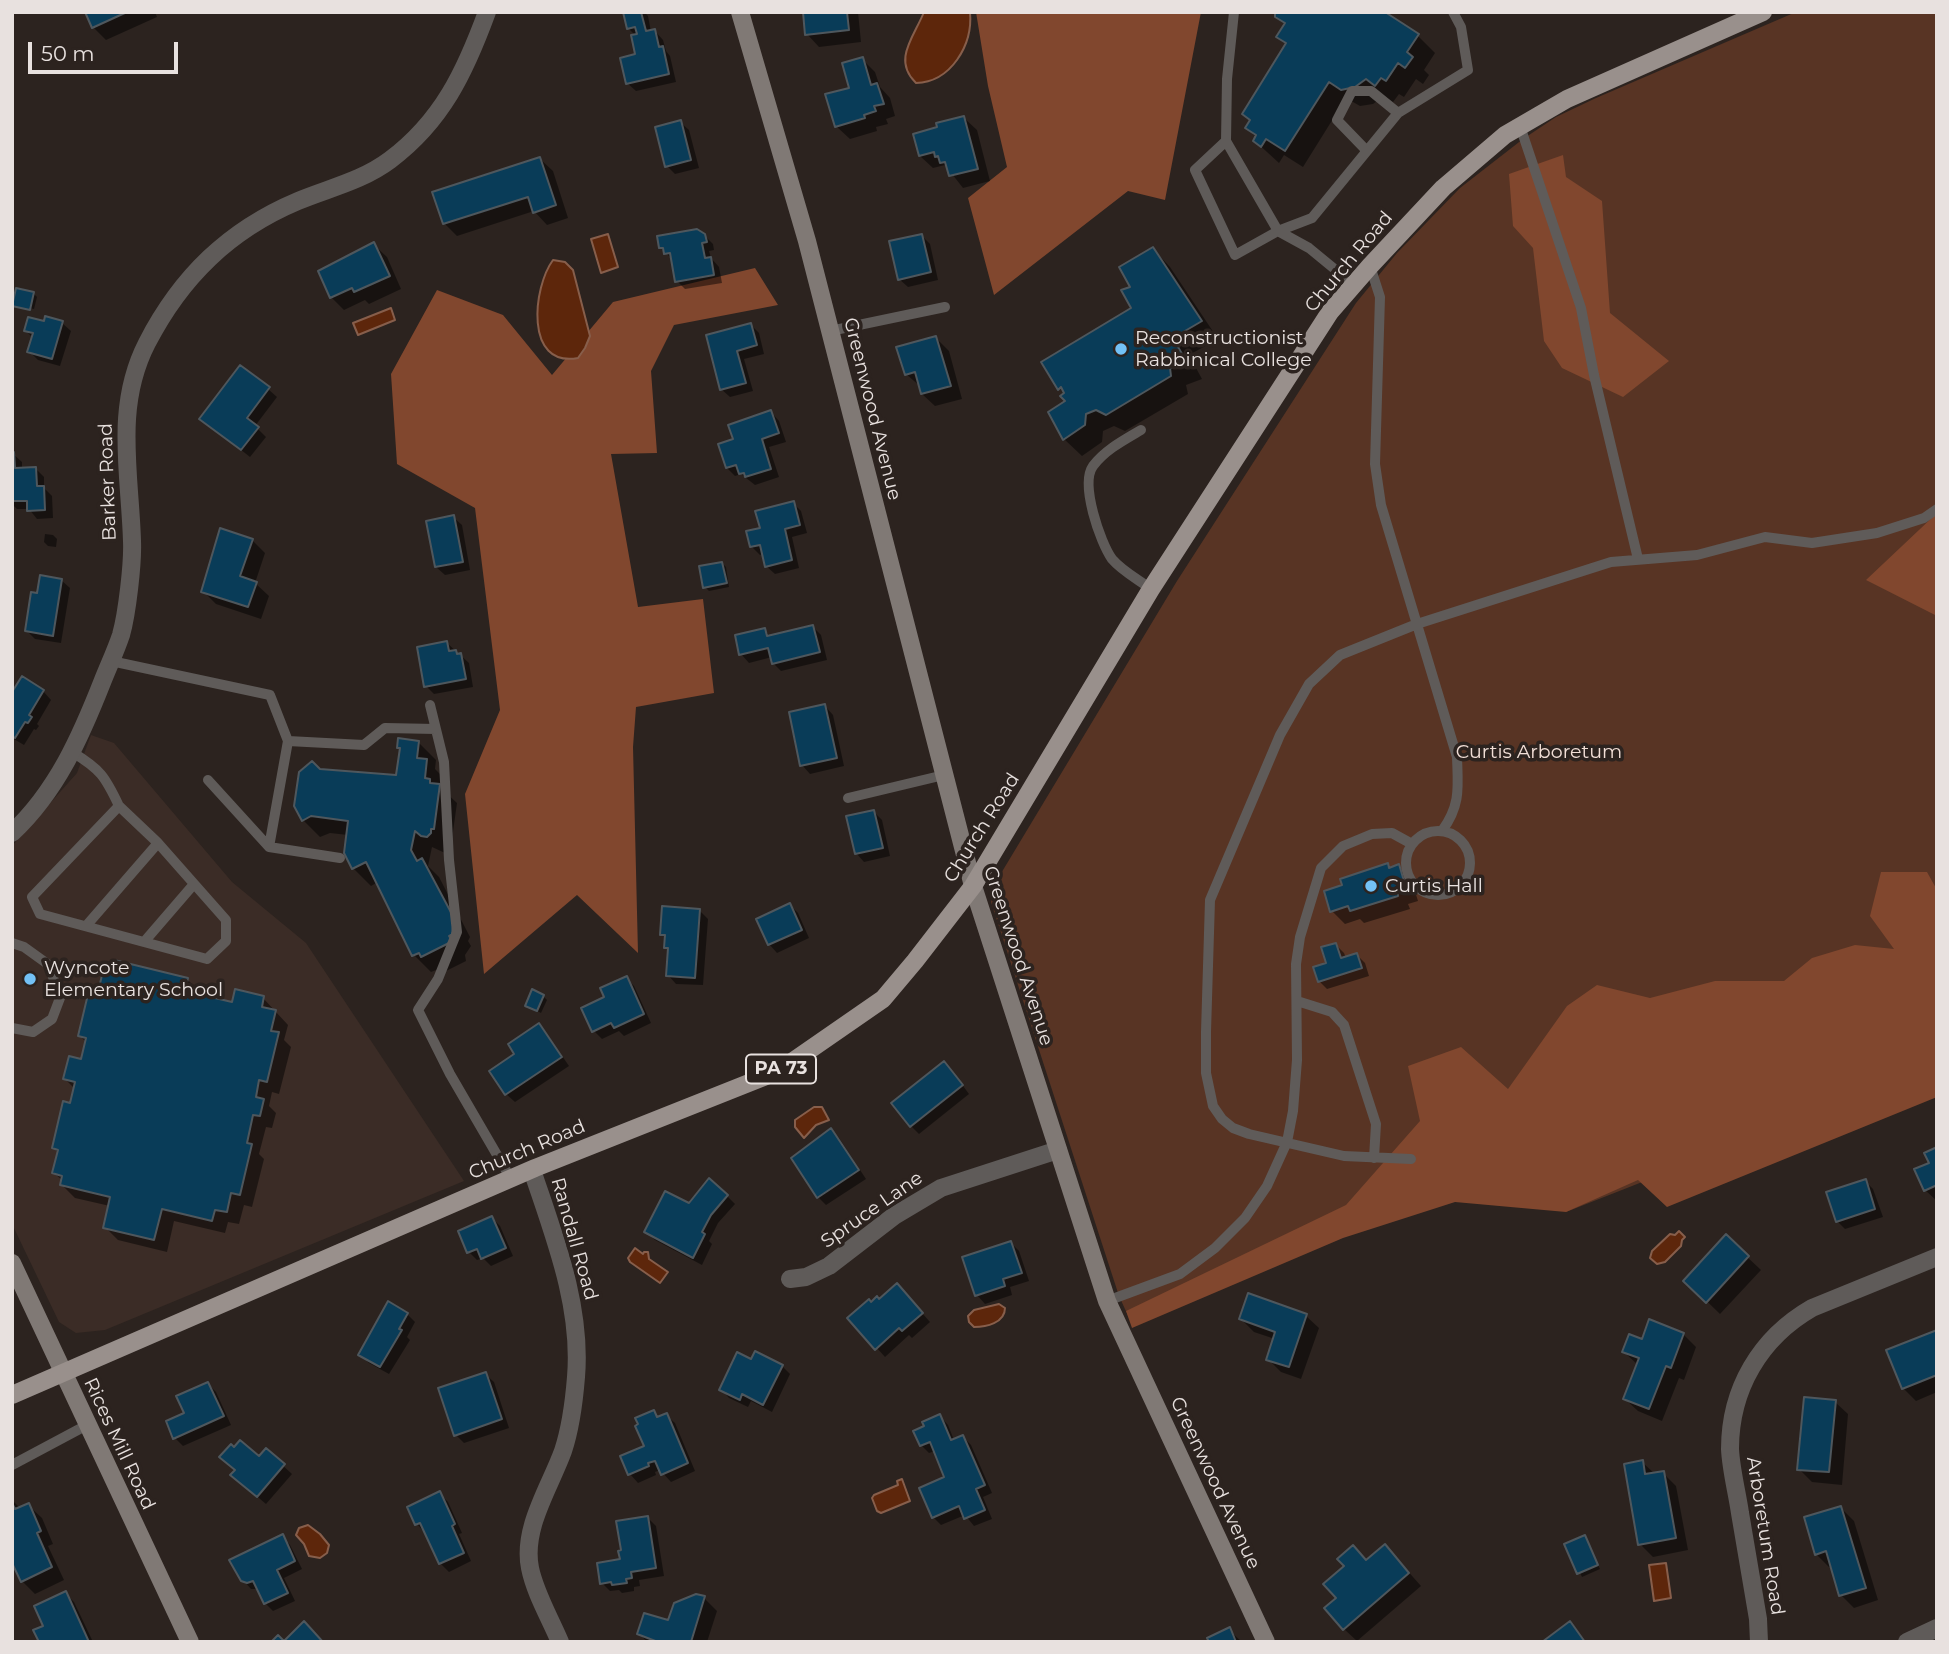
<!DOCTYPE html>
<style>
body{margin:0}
#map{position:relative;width:1949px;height:1654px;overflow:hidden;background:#2c231f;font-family:Montserrat,sans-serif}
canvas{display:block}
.frame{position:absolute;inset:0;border:14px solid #e8e1df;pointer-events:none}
.scale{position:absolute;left:28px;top:42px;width:150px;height:32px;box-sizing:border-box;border:4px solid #e8e1df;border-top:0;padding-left:9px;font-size:21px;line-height:24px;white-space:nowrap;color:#e8e1df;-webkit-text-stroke:5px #2c231f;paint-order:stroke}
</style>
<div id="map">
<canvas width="1949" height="1654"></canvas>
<div class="frame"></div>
<div class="scale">50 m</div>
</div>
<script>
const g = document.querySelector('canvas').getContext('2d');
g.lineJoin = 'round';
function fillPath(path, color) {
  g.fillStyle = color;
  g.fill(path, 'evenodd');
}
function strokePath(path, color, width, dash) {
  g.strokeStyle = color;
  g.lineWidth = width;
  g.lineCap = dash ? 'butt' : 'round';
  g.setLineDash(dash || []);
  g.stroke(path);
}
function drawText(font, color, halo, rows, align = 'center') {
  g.font = font + ' Montserrat,sans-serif';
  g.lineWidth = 7;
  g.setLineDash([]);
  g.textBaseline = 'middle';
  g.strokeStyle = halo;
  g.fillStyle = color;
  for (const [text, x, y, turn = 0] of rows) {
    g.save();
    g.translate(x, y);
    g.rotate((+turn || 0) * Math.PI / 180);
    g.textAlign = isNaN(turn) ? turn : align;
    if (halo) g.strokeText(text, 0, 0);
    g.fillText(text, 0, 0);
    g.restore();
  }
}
const built = new Path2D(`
 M91 735 114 743 232 882 306 943 464 1181 105 1330 76 1333 59 1322 12 1224V846L77 773Z`);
const green = new Path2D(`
 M1796 12H1937V1066L1566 1212 1544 1151 1130 1320 1119 1296 991 902 997 880 1177 581 1356 303 1397 253 1460 188 1523 139 1556 117 1596 98Z`);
const forest = new Path2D(`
 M976 12H1201L1165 200 1128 191 994 295 968 198 1007 167 988 86Z
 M1563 155 1566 177 1602 201 1610 313 1669 361 1623 397 1562 368 1544 341 1533 248 1513 226 1509 174Z
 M755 268 778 305 674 325 651 371 657 453 611 454 638 607 703 599 714 693 636 707 633 747 638 953 577 895 484 974 465 794 500 710 475 508 397 464 391 374 437 290 503 315 552 375 613 302Z
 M1937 513V616L1866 580Z
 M1881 872H1927L1937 890V1097L1667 1207 1638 1180 1566 1212 1455 1202 1343 1238 1132 1328 1126 1311 1346 1205 1420 1121 1408 1066 1461 1047 1508 1089 1567 1006 1597 985 1650 998 1715 981H1784L1812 958 1855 945 1894 949 1870 916Z`);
const water = new Path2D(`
 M924 12H970C973 45 951 82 916 83 892 60 914 37 924 12Z
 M608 234 618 267 601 273 591 239Z
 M553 260 565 262 573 270 590 336 585 348 578 358C524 368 533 287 553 260Z
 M391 308 395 320 358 335 353 323Z
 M814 1107H822L829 1120 816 1125 804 1138 795 1127V1120Z
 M1679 1231 1685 1237 1682 1240 1681 1246 1665 1262 1657 1264 1650 1258 1652 1251 1670 1234 1675 1235Z
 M635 1248 643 1254 644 1252H648L649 1259 668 1272 660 1283 630 1262 628 1258Z
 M999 1304 1005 1308C1005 1323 986 1327 974 1327L969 1322 968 1316 974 1310Z
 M902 1479 910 1501 881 1513 877 1511 872 1498 874 1495 898 1485 897 1481Z
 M308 1525 320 1534 329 1545 327 1553 320 1558 309 1556 304 1544 296 1535 299 1528Z
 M1666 1563 1671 1598 1654 1601 1649 1565Z`);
const shadow = new Path2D(`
 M87 12H155L157 17 106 40 93 27Z
 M625 12H644L648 16 651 32 655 31 663 40 666 51 670 56 676 82 636 91 627 83 638 56 636 36 628 28Z
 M804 12H858L861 42 819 47 807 34Z
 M1277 16 1417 35 1435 53 1424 70 1429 75 1423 84 1416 79 1404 97 1399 94 1393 102 1384 96 1373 104 1360 106 1346 98 1303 167 1284 155 1279 163 1255 141 1257 138 1247 128 1287 45 1279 36 1286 25Z
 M862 59 875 72 880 87 890 98 895 116 886 119 888 124 876 127 877 131 850 139 837 127 828 96 851 89Z
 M964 118 977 130 990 181 963 188 945 165 933 168 920 156Z
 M680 122 689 130 699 168 675 174 667 166Z
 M540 159 553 171 568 218 547 225 534 211 457 236 444 223Z
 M704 235 713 244 714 250 709 251 711 258 719 267 722 283 685 289 677 281 673 260 661 248Z
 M922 236 930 244 938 280 908 287 899 279Z
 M374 245 387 257 401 289 369 304 365 300 344 310 331 297Z
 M1153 249 1170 267 1218 339 1189 355 1202 379 1186 385 1188 394 1125 431 1114 426 1103 431 1102 442 1082 456 1064 439 1067 401 1066 394 1044 362 1134 309 1132 288Z
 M33 293 37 297 34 309 14 305Z
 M45 323H62L71 331 60 366 38 360 29 351 33 338 25 330Z
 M751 325 759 333 764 354 744 359 753 391 730 397 721 389 708 337Z
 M936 338 949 351 962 399 935 406 922 394 921 387 906 374Z
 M268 389 277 397 255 426 266 437 250 457 202 419Z
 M771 412 779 421 786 442 769 447 779 477 755 485 741 474 735 476 727 468 735 441Z
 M12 453 22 462V469H36L44 477V488L52 496 53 518 37 519 29 509H17L12 504Z
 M793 503 801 511 807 533 792 537 799 568 775 574 766 566 763 554 760 555 752 547 762 530Z
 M453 517 462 525 470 570 445 575 436 567Z
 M45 534 53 535 57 539 56 547 48 546 44 542Z
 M252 540 265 553 255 583 269 596 261 619 216 604 203 591Z
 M722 563 726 567 729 587 709 591 705 587Z
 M61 580 70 588 61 643 35 639 27 631 38 595Z
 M813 627 821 635 827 660 781 671 773 663 772 657 749 663 741 654 764 630 771 637Z
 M447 643 469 663 473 687 434 694 426 686Z
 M43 691 51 700 37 724 39 726 36 730 34 729 24 745 12 738V695Z
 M825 706 833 715 844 766 810 774 802 765Z
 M418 742 436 760 435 769 444 778 442 789 457 803 451 846 445 853 432 847 428 866 439 877 470 937 468 941 471 946 465 955 466 961 440 974 436 970 431 972 414 955 378 882 371 886 353 868 346 853 348 835 330 833 320 837 303 820 319 771 398 776 401 749 399 747Z
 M874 812 882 820 890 856 864 862 856 853Z
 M1387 865 1391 869 1398 866 1411 879 1418 901 1408 904 1410 909 1364 923 1360 919 1345 924 1332 911 1344 886Z
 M790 905 798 913 809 938 777 953 769 944Z
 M699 910 708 919 703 985 676 984 668 975 669 951 665 947 666 939 662 934Z
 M1336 945 1344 953 1346 958 1357 955 1365 963 1369 976 1327 989 1319 981Z
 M626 978 634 986 651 1023 624 1036 619 1031 602 1039 594 1031 607 998Z
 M188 980 200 993V996L234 1004 263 998 288 1025 284 1040 291 1047 279 1094 272 1092 269 1106 276 1113 272 1128 266 1127 259 1154 264 1159 252 1207 244 1205 239 1224 228 1222 225 1233 174 1221 167 1252 118 1240 105 1227 110 1206 75 1198 62 1185 63 1181 54 1173 59 1153 53 1148 72 1105 75 1089 65 1079 82 1061 87 1043 80 1036 99 994Z
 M543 996 547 1000 541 1013 527 1005Z
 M539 1026 547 1034 569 1066 515 1102 506 1094 516 1054Z
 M952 1071 969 1094 919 1134 911 1126Z
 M830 1130 839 1138 866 1179 826 1205 818 1197Z
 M1937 1149V1201L1925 1190Z
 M1865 1181 1873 1189 1883 1217 1845 1229 1837 1221Z
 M727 1196 735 1204 718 1223 709 1241 712 1244 702 1265 655 1240 646 1232 689 1206Z
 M492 1218 500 1226 513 1256 491 1266 483 1258 477 1260 469 1252Z
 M1726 1237 1761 1270 1720 1314 1685 1280Z
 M1011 1243 1019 1251 1029 1281 1010 1287 1012 1295 985 1304 977 1295Z
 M905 1294 930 1322 912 1338 909 1335 885 1357 850 1318 871 1304Z
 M407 1314 415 1322 407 1337 410 1340 389 1374 369 1363 360 1355Z
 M1306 1316 1319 1328 1301 1379 1281 1372 1268 1359 1275 1339 1254 1332 1241 1319Z
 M1937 1332V1392L1916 1401 1903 1388Z
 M1683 1334 1696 1347 1684 1380 1679 1378 1662 1421 1638 1411 1625 1399 1638 1365 1624 1352 1643 1341Z
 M752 1361 782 1366 790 1374 772 1412 751 1401 748 1407 729 1398 721 1389Z
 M485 1374 494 1382 509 1428 464 1443 456 1435Z
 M208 1384 216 1392 231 1425 183 1446 175 1438 186 1414Z
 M1835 1402 1848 1414 1842 1485 1812 1482 1799 1469Z
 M654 1412 660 1418 666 1415 675 1423 695 1471 671 1482 660 1470 655 1472 656 1475 638 1483 630 1474 623 1457 646 1447Z
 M940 1416 948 1425 954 1440 963 1437 971 1445 992 1493 983 1497 992 1519 974 1526 965 1515 941 1525 933 1517 947 1478 935 1451 929 1453 921 1445 926 1427Z
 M266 1450 292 1474 266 1504 241 1483Z
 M1642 1462 1655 1474 1663 1473 1676 1486 1688 1550 1653 1557 1640 1544Z
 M440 1494 448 1502 462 1533 459 1534 471 1561 449 1572 440 1563 425 1533 417 1524 409 1507Z
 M12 1500 21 1509 29 1506 42 1518 53 1544 48 1546 64 1580 35 1594 22 1581 16 1566 12 1568Z
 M1841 1508 1854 1521 1878 1600 1854 1608 1841 1595 1832 1566 1829 1567 1816 1554Z
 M647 1517 656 1526 664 1576 639 1580 640 1586 634 1587V1591L622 1593 619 1590 610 1591 602 1583 622 1560Z
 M282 1536 290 1545 302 1569 284 1578 295 1601 273 1611 265 1603 259 1589H251L243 1580Z
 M1584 1537 1600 1569 1582 1577 1567 1545Z
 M1397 1559 1421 1586 1357 1641 1344 1629 1338 1598 1367 1562Z
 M65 1593 74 1602 93 1642H41L45 1626Z
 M704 1598 717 1611 707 1642H667L652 1637V1640L656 1642H647L639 1633 669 1622Z
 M1229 1630 1242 1642H1211Z`);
const building = new Path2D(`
 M85 12H127L92 28Z
 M623 12H641L646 31 655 29 659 47 663 46 669 74 626 84 620 58 635 54 631 35 637 34 635 27 627 29Z
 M803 12H847L849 30 805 35Z
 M1275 12H1385L1419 34 1407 52 1413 57 1405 68 1398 63 1386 81 1381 78 1375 86 1366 79 1355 87 1341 90 1329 82 1285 151 1266 139 1261 147 1253 141 1256 135 1245 128 1250 120 1242 114 1286 43 1276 37 1285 23 1275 17Z
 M863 57 871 85 877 83 884 104 874 106 876 111 864 115 865 118 835 127 825 94 849 88 842 63Z
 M964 116 978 169 949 176 945 162 940 163 938 156 935 157 934 152 919 156 913 134 937 127 936 123Z
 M681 120 691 160 665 167 655 127Z
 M540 157 556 205 533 213 528 197 443 224 432 192Z
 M697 229 705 234 707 242 702 243 705 258 711 257 714 275 675 282 670 253 664 254 663 248H659L657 236Z
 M922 234 931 272 898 280 889 241Z
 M374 242 390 276 354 292 352 288 330 298 318 271Z
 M1153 247 1202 321 1173 338 1186 361 1170 368 1171 376 1106 415 1096 410 1086 414 1085 425 1063 440 1048 412 1065 401 1060 396 1064 393 1061 387 1058 390 1041 362 1131 308 1121 290 1130 287 1119 267Z
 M16 288 34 292 30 310 12 306Z
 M45 316 63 321 52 359 27 352 33 333 24 331 28 317 44 321Z
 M751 323 757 345 737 351 746 383 720 390 706 335Z
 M936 336 951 386 921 394 915 372 905 375 896 347Z
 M240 365 270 387 247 418 259 427 241 450 199 419Z
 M771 410 779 433 762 439 771 469 745 477 744 473 739 474 736 465 726 468 718 444 733 439 728 425Z
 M12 452H14L15 468 36 467 37 486H44L45 510 27 511V501H12Z
 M794 501 800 525 785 529 792 560 765 567 760 545 750 547 746 531 760 528 755 511Z
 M454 515 463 562 435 567 426 521Z
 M220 528 253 539 240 576 257 582 248 607 201 592Z
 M722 562 727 583 703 588 699 566Z
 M40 575 62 579 53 636 25 631 31 592 37 593Z
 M813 625 820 652 772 664 768 648 739 655 735 635 765 628 767 636Z
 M447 641 449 651 456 650 457 654 461 653 466 679 424 687 417 647Z
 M22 676 44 690 29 715 32 717 28 723 25 722 15 738 12 736V692Z
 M825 704 837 758 800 766 789 712Z
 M398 738 419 741 417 758 427 759 425 778 430 779V783L440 784 434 829H431V833L427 837 421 836 415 831 411 850 417 861 422 858 454 918 452 934 449 936 451 939 449 943 421 957 419 953 412 956 366 862 352 869 344 853 348 821 311 816 302 821 294 806 299 772 312 761 320 769 396 775 400 748H397Z
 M874 810 883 848 855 854 846 816Z
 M1388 863 1389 868 1399 864 1406 888 1397 891 1398 896 1350 911 1348 906 1330 912 1324 891 1342 885 1340 879Z
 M790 903 802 930 768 945 756 919Z
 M662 906 700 909 695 978 666 976 668 948H664L665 935H660Z
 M1336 943 1341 958 1357 953 1362 968 1318 982 1313 967 1326 963 1321 947Z
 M114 960 188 978 185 991 232 1002 235 989 264 996 262 1007 276 1010 271 1031 279 1032 267 1082 259 1080 256 1097 264 1099 260 1116 253 1115 247 1143 252 1144 240 1195 231 1193 227 1212 215 1210 212 1221 162 1209 154 1240 103 1228 110 1197 60 1185 62 1176 52 1173 58 1150 52 1148 63 1101 70 1103 75 1082 63 1079 69 1056 81 1059 86 1038 78 1036 89 990 98 992 103 971 111 973Z
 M627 976 644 1014 614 1028 611 1023 592 1032 581 1008 604 997 600 988Z
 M532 989 544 995 537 1011 525 1006Z
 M539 1023 562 1057 505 1095 489 1071 514 1054 508 1044Z
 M944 1061 963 1085 910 1127 891 1103Z
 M831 1128 859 1170 817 1198 791 1158Z
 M1937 1147V1185L1924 1191 1914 1169 1929 1163 1924 1153Z
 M709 1178 728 1195 711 1215 702 1232 705 1234 693 1258 644 1232 665 1191 689 1203Z
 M1866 1179 1875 1209 1836 1222 1826 1192Z
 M492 1216 506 1248 481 1259 477 1249 467 1253 458 1231Z
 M1726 1234 1749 1256 1706 1303 1683 1281Z
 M1011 1241 1022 1273 1003 1279 1005 1286 975 1296 962 1257Z
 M897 1283 923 1313 902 1331 899 1328 875 1350 847 1318 869 1299 871 1302 877 1296 879 1299Z
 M1248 1293 1307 1314 1289 1367 1266 1360 1275 1332 1239 1319Z
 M388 1301 408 1313 399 1329 402 1330 380 1367 358 1355Z
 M1649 1319 1684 1333 1671 1368 1666 1366 1649 1409 1623 1399 1639 1358 1622 1352 1629 1334 1642 1339Z
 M1937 1330V1375L1902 1389 1886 1350Z
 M755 1351 783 1365 763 1405 742 1394 740 1400 719 1390 737 1352 751 1359Z
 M486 1372 502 1419 454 1436 438 1388Z
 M208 1382 224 1416 173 1439 166 1421 184 1413 176 1396Z
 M1804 1397 1836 1400 1829 1472 1797 1470Z
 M654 1410 657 1417 667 1413 688 1463 661 1475 655 1461 648 1463 649 1466 628 1475 620 1456 644 1446 635 1426 638 1424 635 1418Z
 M940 1414 951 1440 963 1435 985 1485 976 1489 985 1510 964 1519 959 1506 932 1518 919 1488 944 1477 930 1442 920 1446 913 1431 924 1426 922 1422Z
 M240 1440 259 1456 266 1448 285 1464 257 1497 230 1475 235 1470 219 1457 231 1444 234 1447Z
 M1643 1460 1645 1474 1664 1471 1676 1538 1638 1545 1624 1464Z
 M440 1491 455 1524 452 1526 464 1553 439 1564 420 1523 415 1525 407 1507Z
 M12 1503 15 1509 29 1503 41 1531 37 1533 52 1567 21 1582 12 1563Z
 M1841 1506 1866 1588 1839 1596 1826 1551 1815 1555 1804 1517Z
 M648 1516 656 1568 631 1572 632 1578 626 1579 627 1583 612 1585 611 1582 600 1584 597 1563 620 1559 618 1551 621 1550 616 1521Z
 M283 1534 295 1561 277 1570 288 1593 264 1604 253 1581 247 1583 241 1581 229 1560Z
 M1585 1535 1598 1565 1577 1574 1564 1544Z
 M1385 1544 1409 1573 1343 1630 1324 1608 1336 1598 1323 1584 1344 1566 1337 1559 1353 1545 1366 1560Z
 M66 1591 89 1642H39L33 1630 43 1626 34 1606Z
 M696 1594 705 1596 691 1642H658L637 1634 644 1613 668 1620 674 1603Z
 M304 1621 323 1642H271L278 1635 284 1641Z
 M1570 1621 1585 1642H1542Z
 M1230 1627 1236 1642H1209L1207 1638Z`);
const lane = new Path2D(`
 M1398 113 1468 70 1461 27 1453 12
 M1520 126 1581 308 1594 375 1638 559
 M1226 141 1227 79 1234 12
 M1370 266 1380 297 1375 464 1381 505 1457 757C1458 787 1461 805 1442 831
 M1354 285 1309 248 1278 231 1226 141 1195 170 1235 255 1278 231 1312 218 1398 113 1371 91H1352L1337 120 1366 150
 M830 331 945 307
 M1141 430C1124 440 1105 450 1093 466 1080 484 1100 542 1112 559 1122 571 1139 580 1151 589
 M111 661 270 695 288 741
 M430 705 444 762 449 860 457 932 438 979 418 1010 450 1074 511 1179
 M72 752C100 769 105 776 119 806L32 897 40 914 207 959 226 941V920L158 843 119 806
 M208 780 269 847
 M848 798 944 775
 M1406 863a32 32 0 1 1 64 0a32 32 0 1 1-64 0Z
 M340 858 269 847 288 741 364 745 385 728 436 729
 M86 926 158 843
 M144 942 194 884
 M12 943 24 947 49 965 60 998 52 1019 33 1032 12 1028
 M1297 1001 1332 1012 1344 1025 1376 1124 1374 1158
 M1411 1159 1344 1156 1249 1134 1233 1128 1222 1119 1213 1106 1206 1073V1032L1210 900 1280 735 1309 684 1340 655 1417 624 1611 562 1697 555 1765 537 1812 543 1877 533 1924 518 1937 509
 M1107 1301 1180 1274 1215 1248 1245 1218 1267 1186 1287 1142 1293 1111 1297 1060 1296 964 1300 937 1321 868 1343 846 1372 834 1392 833 1412 844
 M12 1465 87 1425`);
const street = new Path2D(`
 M12 833C57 791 81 736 103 680 109 665 116 650 121 635 127 614 133 563 132 541 130 473 114 407 147 343 181 277 229 230 298 201 329 188 362 181 390 160 442 121 465 72 487 12
 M532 1170C554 1236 582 1306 576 1377 574 1402 571 1427 563 1451 550 1487 522 1528 530 1568 535 1593 550 1618 560 1642
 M790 1279 806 1277 829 1266 894 1216 941 1188 1058 1150
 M1759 1642 1758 1619C1752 1584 1746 1549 1740 1513 1737 1492 1731 1470 1730 1449 1730 1389 1760 1338 1812 1308L1937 1257
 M1907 1642 1937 1628`);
const secondary = new Path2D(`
 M740 12 807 241 973 886 1107 1301 1266 1642
 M12 1263 190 1642`);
const primary = new Path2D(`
 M12 1395 535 1168 779 1071 883 999 915 961 973 886 1151 589 1330 312 1370 266 1443 188 1505 135 1567 99 1763 12`);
const markers = [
 [1121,349,7,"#73c1f5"],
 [1371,886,7,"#73c1f5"],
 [30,979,7,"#73c1f5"]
];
const shields = [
 [781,1069,70]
];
const shieldNames = [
 ["PA 73",781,1069]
];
const streetNames = [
 ["Church Road",1349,262,-50],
 ["Greenwood Avenue",872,409,76],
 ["Barker Road",108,482,-92],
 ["Church Road",982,828,-58],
 ["Greenwood Avenue",1018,956,72],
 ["Church Road",527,1150,-23],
 ["Spruce Lane",872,1210,-35],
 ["Randall Road",574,1239,74],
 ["Rices Mill Road",119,1444,65],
 ["Greenwood Avenue",1215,1483,65],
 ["Arboretum Road",1765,1536,81]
];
const poiNames = [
 ["Reconstructionist",1135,338],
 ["Rabbinical College",1135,360],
 ["Curtis Hall",1385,886],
 ["Wyncote",44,968],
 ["Elementary School",44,990]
];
const parkNames = [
 ["Curtis Arboretum",1539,752]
];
fillPath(built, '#3b2c26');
fillPath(green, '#583424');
fillPath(forest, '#81472e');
fillPath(water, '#5d260b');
strokePath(water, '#875e4b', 2);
fillPath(shadow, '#0007');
fillPath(building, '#093c58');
strokePath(building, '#4e575d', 2);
strokePath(lane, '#5f5b59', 10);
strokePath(street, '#5f5b59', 18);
strokePath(secondary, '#807975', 18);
strokePath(primary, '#99908c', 18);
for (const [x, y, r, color] of markers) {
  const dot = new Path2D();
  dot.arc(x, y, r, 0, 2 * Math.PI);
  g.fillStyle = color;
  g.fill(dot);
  strokePath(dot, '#2c231f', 2.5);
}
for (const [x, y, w] of shields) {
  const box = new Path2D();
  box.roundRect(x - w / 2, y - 14.5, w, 29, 5);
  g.fillStyle = '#2c231f';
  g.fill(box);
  strokePath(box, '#e8e1df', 2);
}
drawText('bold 18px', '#e8e1df', null, shieldNames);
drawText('19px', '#e8e1df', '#2c231f', streetNames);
drawText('19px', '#e8e1df', '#2c231f', poiNames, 'left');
drawText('19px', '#f2dfd7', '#2c231f', parkNames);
</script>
